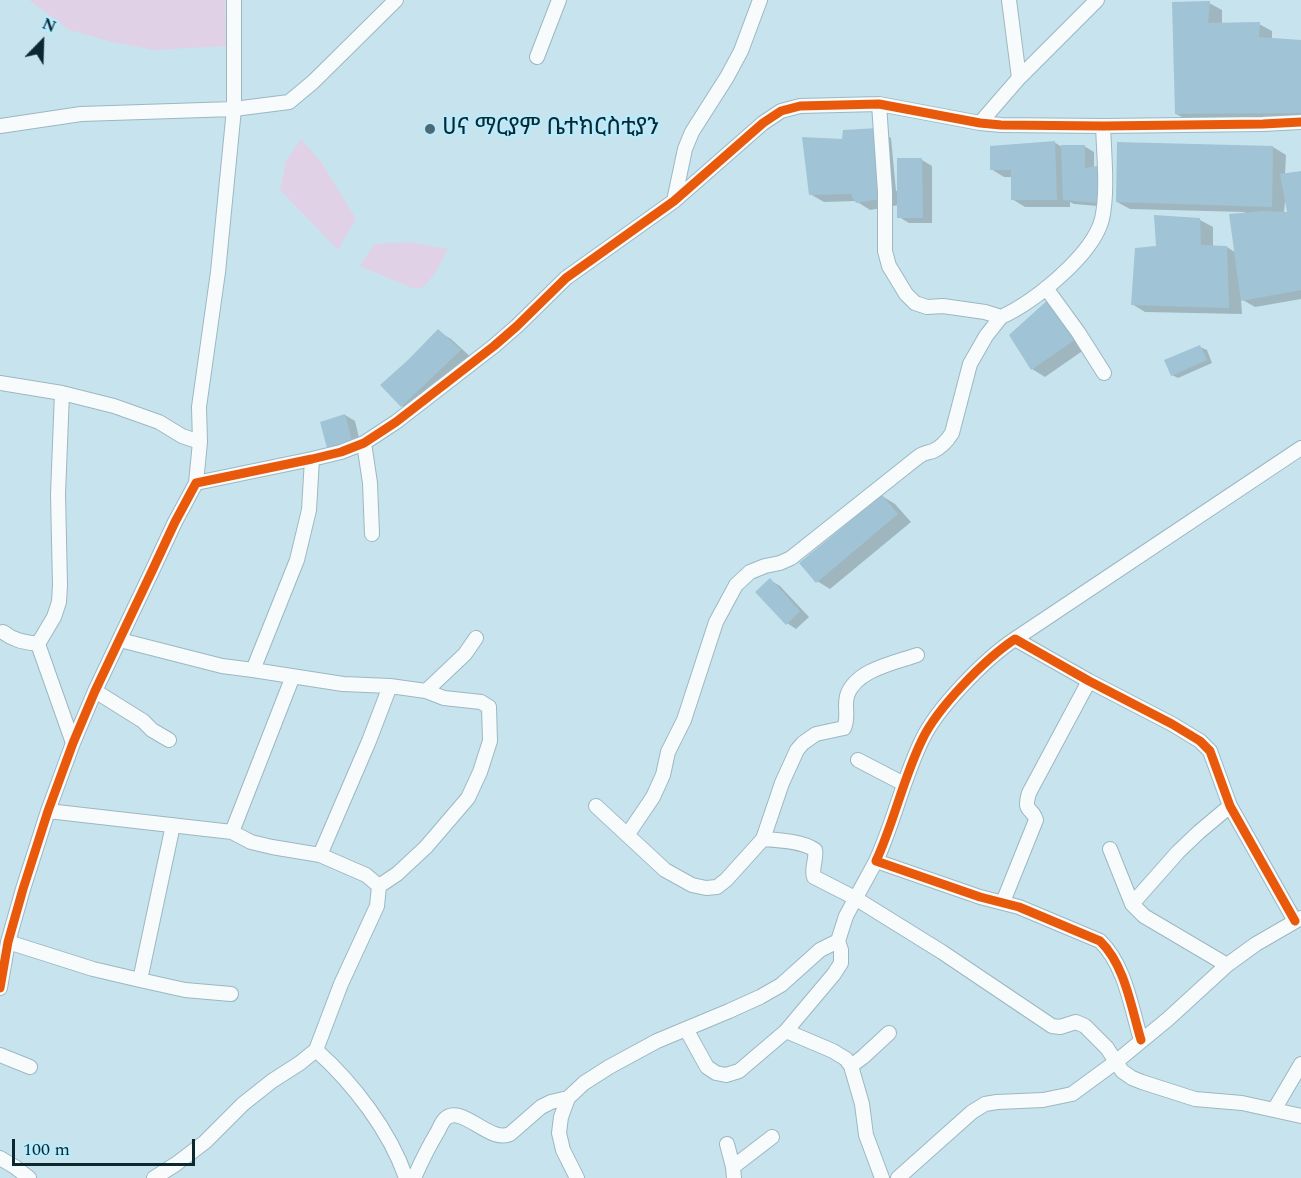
<!DOCTYPE html>
<meta charset="utf-8">
<style>
body{margin:0}
#map{position:relative;width:1301px;height:1178px;overflow:hidden;background:#c7e4ee;font-family:Spectral,serif}
canvas{display:block}
.north{position:absolute;left:12px;top:12px;width:60px;height:60px;-webkit-text-stroke:4px #b6ecff;paint-order:stroke;rotate:23deg;font-size:16px;font-weight:700;line-height:24px;text-align:center;color:#0b2831}
.north::after{content:'';display:block;margin:auto;width:21px;height:27px;background:#0b2831;clip-path:polygon(50% 0,100% 100%,50% 72%,0 100%)}
.scale{position:absolute;left:12px;top:1139px;width:183px;height:27px;box-sizing:border-box;border:3px solid #0b2831;border-top:0;padding-left:8px;font-size:18px;line-height:21px;white-space:nowrap;color:#0b2831;-webkit-text-stroke:4px #b6ecff;paint-order:stroke}
</style>
<div id="map">
<canvas width="1301" height="1178"></canvas>
<div class="north">N</div>
<div class="scale">100 m</div>
</div>
<script>
const g = document.querySelector('canvas').getContext('2d');
g.lineJoin = 'round';
function fillPath(path, color) {
  g.fillStyle = color;
  g.fill(path, 'evenodd');
}
function strokePath(path, color, width, dash) {
  g.strokeStyle = color;
  g.lineWidth = width;
  g.lineCap = dash ? 'butt' : 'round';
  g.setLineDash(dash || []);
  g.stroke(path);
}
function drawText(font, color, halo, rows, align = 'center') {
  g.font = font + ' Spectral,"Noto Sans Ethiopic",serif';
  g.lineWidth = 4.5;
  g.setLineDash([]);
  g.textBaseline = 'middle';
  g.strokeStyle = halo;
  g.fillStyle = color;
  for (const [text, x, y, turn = 0] of rows) {
    g.save();
    g.translate(x, y);
    g.rotate((+turn || 0) * Math.PI / 180);
    g.textAlign = isNaN(turn) ? turn : align;
    if (halo) g.strokeText(text, 0, 0);
    g.fillText(text, 0, 0);
    g.restore();
  }
}
const green = new Path2D(`
 M29 0H225L226 46 154 50 116 43 69 30Z
 M301 139 322 163 356 219 338 250 280 190 286 161Z
 M409 242 448 249 434 275 422 288 414 289 360 266 374 244Z`);
const shadow = new Path2D(`
 M1209 3 1222 10V24H1259L1272 31V39L1301 41V120L1190 121 1176 114Z
 M878 130 891 138 896 191H899L898 160H922L932 166V223H909L899 217V205L870 210 856 201 824 202 810 194 843 140Z
 M1054 142 1062 147 1084 146 1094 152V168H1097L1106 173 1109 207 1074 204 1070 202V207H1025L1012 199 1013 177H1004L991 169Z
 M1273 147 1286 155 1285 175 1301 173V299L1255 307 1241 299 1242 314 1145 312 1132 304 1158 247 1200 220 1213 227V247H1227L1236 253 1245 212 1130 209 1117 202ZM1285 201H1286L1288 214 1284 213Z
 M1051 299 1091 345 1045 377 1032 369Z
 M438 331 451 339 473 359 415 414 402 406 382 385 409 361Z
 M1200 347 1207 350 1212 363 1178 378 1172 375Z
 M345 415 355 421 362 450 338 453 329 447Z
 M882 496 895 504 911 522 830 589 817 581Z
 M770 580 780 586 809 617 796 629 787 623Z`);
const building = new Path2D(`
 M1210 1 1208 23 1260 22 1259 37 1301 40V113L1175 114 1172 2Z
 M878 128 885 198 856 203 851 194 809 195 802 137 842 139 843 130Z
 M1055 141 1057 200H1011V170H990V146Z
 M1117 142 1273 146 1272 207 1116 202Z
 M1061 145H1085V168L1097 166 1100 203 1063 200Z
 M897 158H922L923 218H897Z
 M1301 171V290L1241 301 1229 214 1264 211 1287 212 1280 174Z
 M1154 215 1200 218 1201 245 1227 246 1229 308 1131 305 1135 248 1156 246Z
 M1051 297 1079 337 1031 370 1009 335Z
 M438 329 461 350 401 407 380 385 408 360Z
 M1200 345 1207 360 1171 376 1164 360Z
 M345 414 353 445 327 448 320 422Z
 M882 495 898 514 816 583 799 563Z
 M770 578 800 611 786 625 755 592Z`);
const minor = new Path2D(`
 M1009 0 1019 78
 M537 57 559 0
 M879 104 885 192V251L889 266 906 294 915 303 927 307 943 306 985 312 1001 317C1034 302 1093 255 1102 219 1108 193 1104 153 1103 126
 M980 123 1019 78 1097 0
 M0 126 81 114 234 109 289 102 313 82 396 0
 M674 201 685 149 692 132 727 77 741 51 760 0
 M1046 288 1078 332 1104 373
 M0 383 62 393 114 406 159 422 182 436 200 442
 M364 443 370 483 372 534
 M196 483 200 442 199 407 218 272 234 109V0
 M3 632C14 641 25 642 38 644L73 743
 M1015 639 1301 448
 M120 640 222 666 253 670 297 560 309 510 312 459
 M38 644 54 617 59 602 60 585 58 494 62 393
 M253 670 343 684 390 686 426 691 444 698 481 702 489 707 490 741 480 772 468 798 426 847 397 874 379 886
 M95 691 143 721 152 730 169 740
 M426 691 465 654 476 638
 M858 760 904 784
 M596 806 665 870 692 885 706 888 717 887 726 880 763 839 782 783 797 750 803 743 816 734 844 728C849 717 844 707 847 696 855 670 894 663 917 655
 M48 811 232 832 251 842 272 847 320 855 369 741 390 686
 M232 832 293 676
 M628 834 653 797 663 775 668 752 684 720 716 622 736 585 750 572 765 566 780 563 791 558 918 457C923 453 927 453 933 451 942 447 947 441 952 433L970 364 986 336 1001 317
 M763 839C778 840 803 841 815 850 817 859 811 868 814 877L855 898 942 952 1052 1026 1060 1027 1076 1022 1085 1026 1107 1048 1122 1071 1132 1078 1142 1082 1195 1099 1242 1103 1301 1116
 M1110 849 1132 904 1144 916 1227 965
 M1003 902 1036 820C1032 806 1023 814 1029 793L1089 681
 M1132 904 1178 852 1199 832 1230 806
 M8 942 93 969 140 980 173 825
 M140 980 185 990 231 994
 M0 988 8 942 23 889 48 811 73 743 95 691 153 569 175 522 196 483 312 459 341 452 364 443 396 422 494 346 517 326 566 278 674 201 763 123 781 111 800 106 879 104 980 123 1001 125 1103 126 1263 124 1301 122
 M686 1029 707 1067 716 1073 726 1075 739 1071 786 1031 833 1051 846 1059 851 1066 862 1104 866 1135 882 1178
 M786 1031 834 974 841 963V950L838 941
 M1141 1040C1131 1007 1125 965 1100 941L1019 907 980 897 876 861C894 822 903 779 922 740 937 708 985 659 1015 639L1089 681 1172 724 1200 741 1210 751 1230 806 1295 921
 M316 1050C353 1083 390 1131 406 1178
 M0 1055 30 1067
 M851 1066 863 1057 889 1033
 M1274 1110 1301 1064
 M727 1144 733 1167 734 1178
 M0 1158 15 1167 29 1178
 M733 1167 772 1137
 M154 1178 176 1164 205 1142 243 1104 272 1081 300 1063 316 1050 341 984 377 906 379 886 366 875 320 855
 M414 1178C421 1162 429 1146 438 1131 440 1127 442 1122 445 1119 461 1103 490 1144 510 1134L541 1107 551 1102 568 1098
 M577 1178 563 1150 559 1133 561 1117 568 1098 584 1083 609 1067 657 1041 729 1011 760 997 781 985 820 950 838 941 846 916 876 861
 M898 1178 972 1112 985 1104 997 1102 1043 1100 1072 1094 1117 1061 1168 1019 1227 965 1256 944 1301 918`);
const cycleway = new Path2D(`
 M0 988 8 942 23 889 48 811 73 743 95 691 153 569 175 522 196 483 312 459 341 452 364 443 396 422 494 346 517 326 566 278 674 201 763 123 781 111 800 106 879 104 980 123 1001 125 1103 126 1263 124 1301 122
 M1141 1040C1131 1007 1125 965 1100 941L1019 907 980 897 876 861C894 822 903 779 922 740 937 708 985 659 1015 639L1089 681 1172 724 1200 741 1210 751 1230 806 1295 921`);
const markers = [
 [430,129,6,"#4d6a73"]
];
const poiNames = [
 ["ሀና ማርያም ቤተክርስቲያን",442,129]
];
fillPath(green, '#e0d1e7');
fillPath(shadow, '#0003');
fillPath(building, '#a0c3d5');
strokePath(minor, '#9db7c0', 16);
strokePath(minor, '#f7fbfc', 14);
strokePath(cycleway, '#e8590c', 9);
for (const [x, y, r, color] of markers) {
  const dot = new Path2D();
  dot.arc(x, y, r, 0, 2 * Math.PI);
  g.fillStyle = color;
  g.fill(dot);
  strokePath(dot, '#b6ecff', 2);
}
drawText('24px', '#0b2831', '#b6ecff', poiNames, 'left');
</script>
